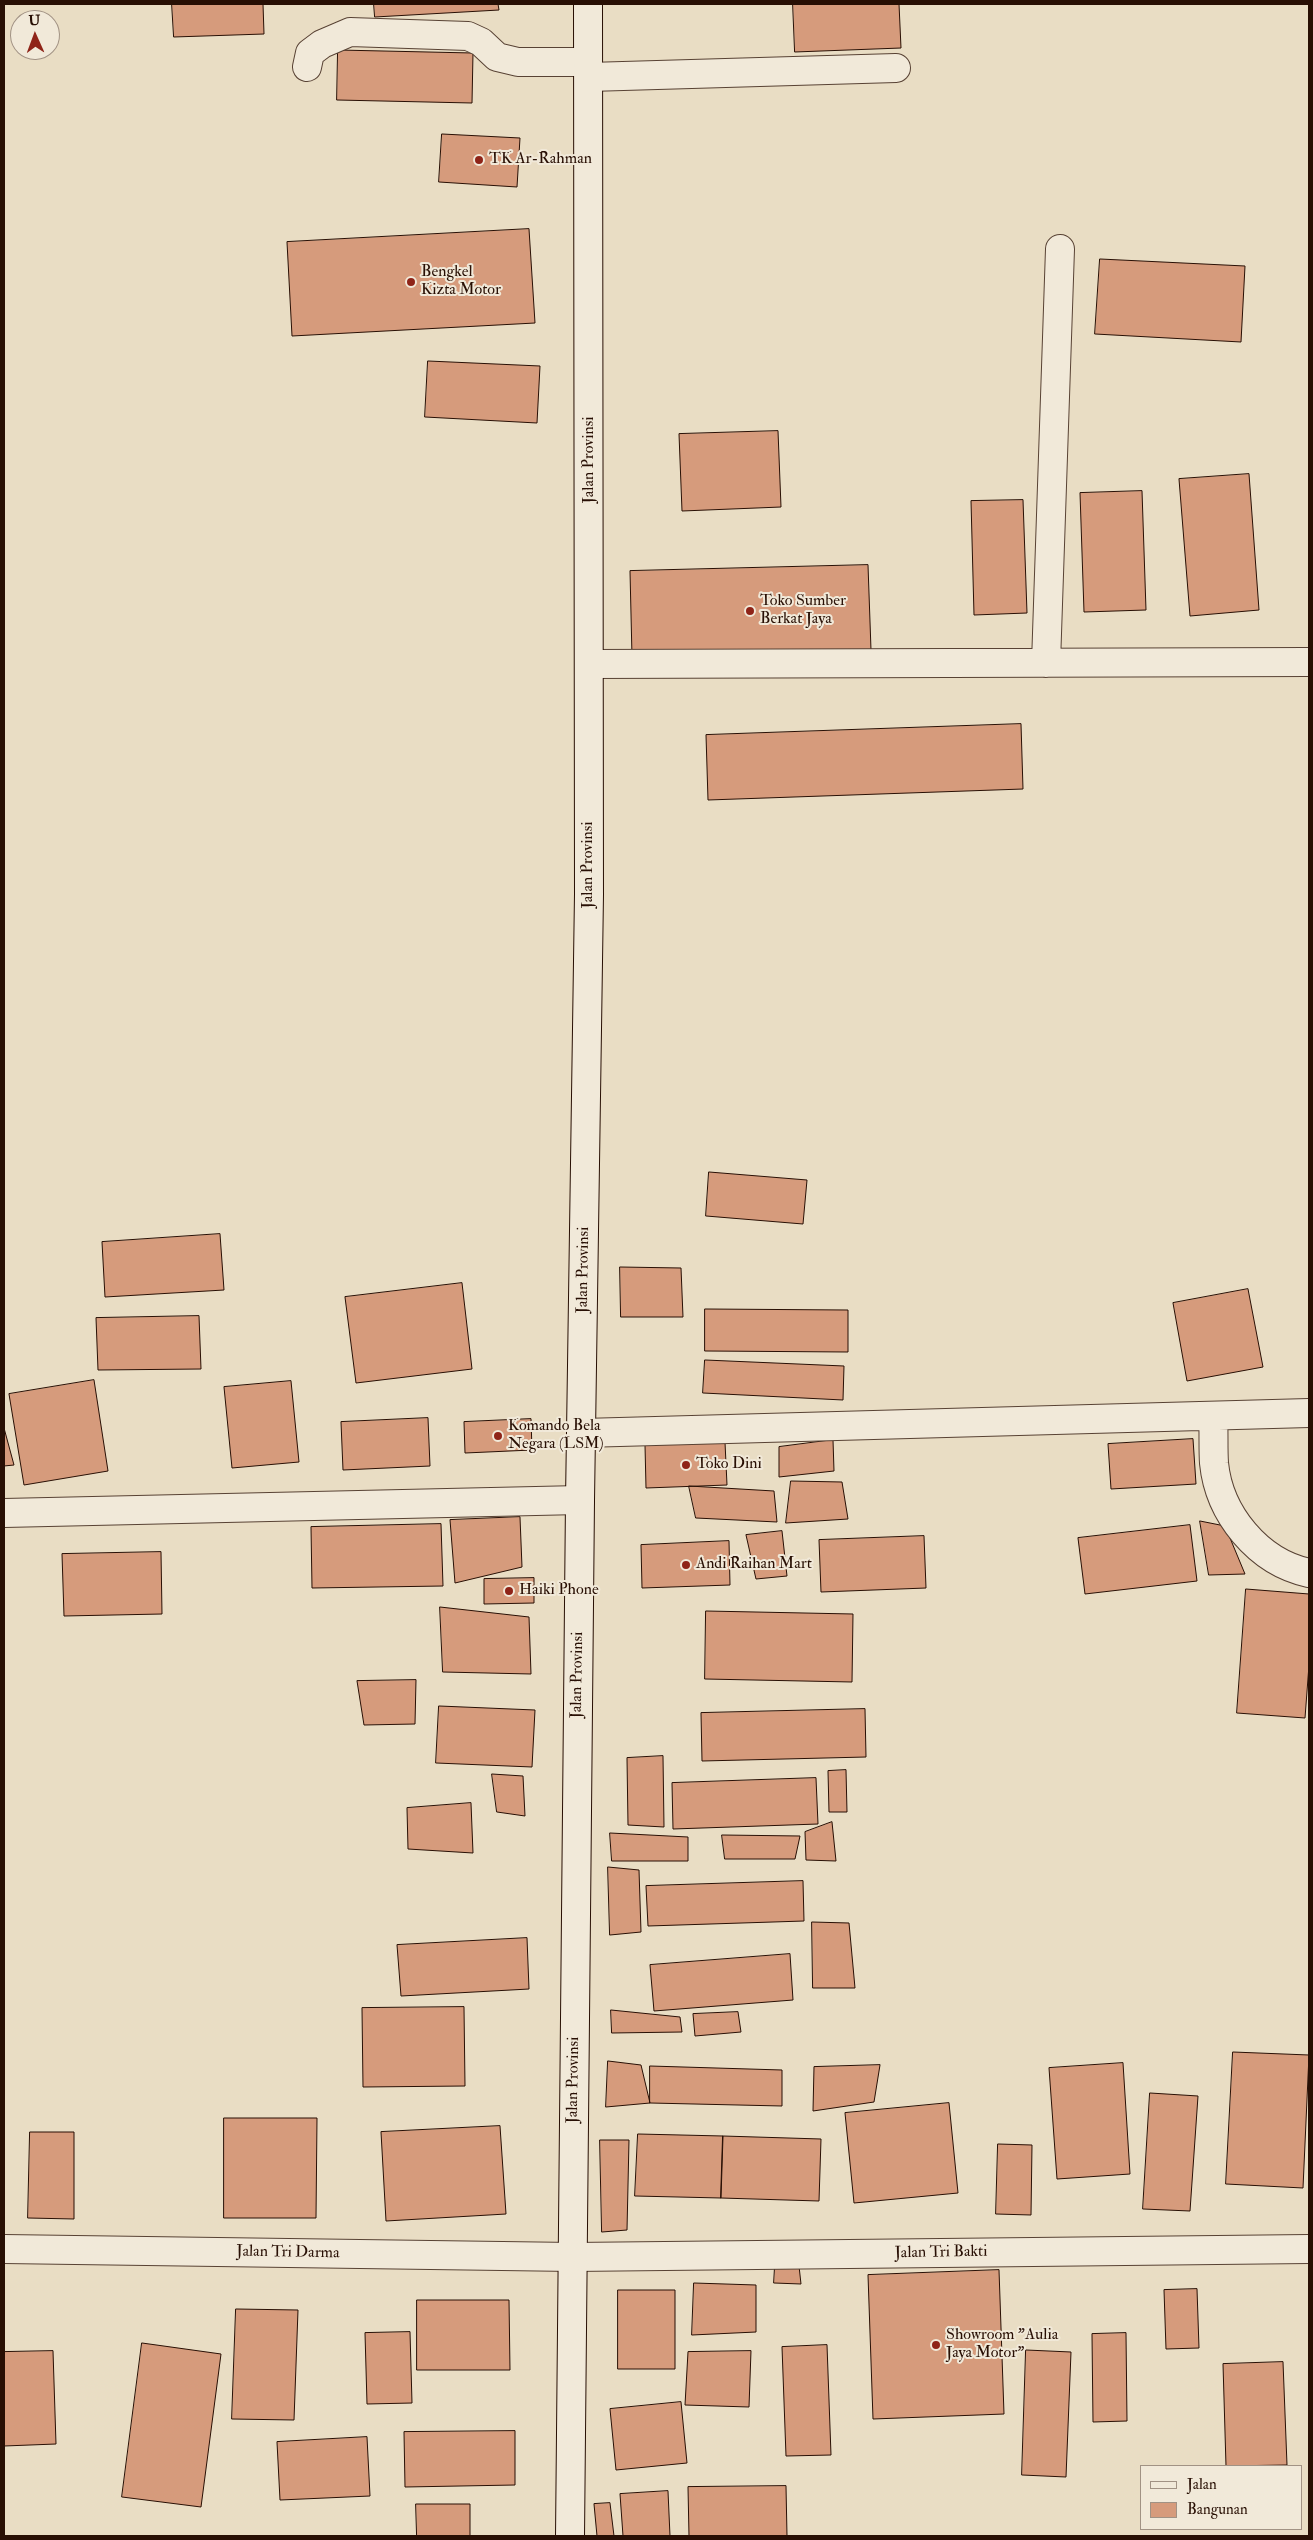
<!DOCTYPE html>
<style>
body{margin:0}
#map{position:relative;width:1313px;height:2540px;overflow:hidden;background:#e9ddc4;font-family:"IM FELL Double Pica",serif}
canvas{display:block}
.frame{position:absolute;inset:0;border:5px solid #280f04;pointer-events:none}
.legend{position:absolute;left:1140px;top:2465px;width:162px;height:65px;box-sizing:border-box;background:#f1e9d9;border:1px solid #a19284;margin:0;padding:6px 9px;list-style:none;font-size:15px;color:#280f04}
.legend li{display:flex;align-items:center;gap:10px;height:25px}
.legend b{width:25px;border:1px solid #a19284}
.north{position:absolute;left:10px;top:10px;width:50px;height:50px;box-sizing:border-box;background:#f1e9d9;border:1px solid #a19284;border-radius:50%;rotate:358deg;font-size:14px;font-weight:700;line-height:20px;text-align:center;color:#280f04}
.north::after{content:'';display:block;margin:auto;width:18px;height:22px;background:#8f2418;clip-path:polygon(50% 0,100% 100%,50% 72%,0 100%)}
</style>
<div id="map">
<canvas width="1313" height="2540"></canvas>
<div class="frame"></div>
<ul class="legend">
<li><b style="height:6px;background:#f1e9d9"></b>Jalan</li>
<li><b style="height:14px;background:#d69b7c"></b>Bangunan</li>
</ul>
<div class="north">U</div>
</div>
<script>
const g = document.querySelector('canvas').getContext('2d');
g.lineJoin = 'round';
function fillPath(path, color) {
  g.fillStyle = color;
  g.fill(path, 'evenodd');
}
function strokePath(path, color, width, dash) {
  g.strokeStyle = color;
  g.lineWidth = width;
  g.lineCap = dash ? 'butt' : 'round';
  g.setLineDash(dash || []);
  g.stroke(path);
}
function drawText(font, color, halo, rows, align = 'center') {
  g.font = font + ' "IM FELL Double Pica",serif';
  g.lineWidth = 4;
  g.setLineDash([]);
  g.textBaseline = 'middle';
  g.strokeStyle = halo;
  g.fillStyle = color;
  for (const [text, x, y, turn = 0] of rows) {
    g.save();
    g.translate(x, y);
    g.rotate((+turn || 0) * Math.PI / 180);
    g.textAlign = isNaN(turn) ? turn : align;
    if (halo) g.strokeText(text, 0, 0);
    g.fillText(text, 0, 0);
    g.restore();
  }
}
const building = new Path2D(`
 M172 4H263L264 34 174 37Z
 M374 4H498L499 10 375 17Z
 M793 4H899L901 48 795 52Z
 M338 50 473 53 472 103 337 100Z
 M442 134 520 138 517 187 439 182Z
 M529 229 535 323 292 336 287 242Z
 M1100 259 1245 266 1241 342 1095 334Z
 M428 361 540 366 537 423 425 417Z
 M778 431 781 507 682 511 679 434Z
 M1249 474 1259 610 1190 616 1179 479Z
 M1142 491 1146 610 1084 612 1080 493Z
 M1023 500 1027 613 974 615 971 501Z
 M868 565 871 650 632 657 630 571Z
 M1021 724 1023 789 708 800 706 735Z
 M709 1172 807 1180 803 1224 706 1216Z
 M220 1234 224 1290 105 1297 102 1242Z
 M620 1267 681 1268 683 1317H621Z
 M462 1283 472 1369 356 1383 345 1297Z
 M1248 1289 1263 1367 1187 1381 1173 1303Z
 M705 1309 848 1310V1352L705 1351Z
 M199 1316 201 1369 98 1370 96 1318Z
 M705 1360 844 1366 843 1400 703 1393Z
 M94 1380 108 1471 24 1485 9 1394Z
 M291 1381 299 1462 232 1468 224 1387Z
 M428 1418 430 1466 343 1470 341 1422Z
 M531 1419 532 1450 465 1453 464 1422Z
 M4 1428 14 1465 4 1466Z
 M1193 1439 1196 1484 1111 1489 1108 1444Z
 M833 1440 834 1471 779 1477V1447Z
 M725 1442 727 1485 646 1488 645 1445Z
 M791 1481 842 1482 848 1519 786 1523Z
 M689 1486 774 1491 777 1522 696 1518Z
 M520 1517 522 1567 455 1583 450 1520Z
 M1200 1521 1225 1526 1245 1574 1209 1575Z
 M441 1524 443 1586 312 1588 311 1527Z
 M1190 1525 1197 1581 1085 1594 1078 1538Z
 M782 1531 787 1576 756 1579 746 1535Z
 M924 1536 926 1588 821 1592 819 1540Z
 M729 1541 730 1585 642 1588 641 1545Z
 M161 1552 162 1614 64 1616 62 1554Z
 M534 1578V1603L484 1604V1579Z
 M1246 1589 1309 1594V1665L1305 1718 1237 1713Z
 M440 1607 529 1617 531 1674 443 1672Z
 M706 1611 853 1614 852 1682 705 1679Z
 M416 1680 415 1724 364 1725 357 1681Z
 M439 1706 535 1710 532 1767 436 1763Z
 M865 1709 866 1757 702 1761 701 1713Z
 M663 1756 664 1827 628 1825 627 1758Z
 M846 1770 847 1812H829L828 1771Z
 M492 1774 523 1776 525 1816 497 1812Z
 M816 1778 818 1824 673 1829 672 1783Z
 M471 1803 473 1853 408 1849 407 1808Z
 M832 1822 836 1861 806 1860 805 1832Z
 M610 1833 688 1837V1861H612Z
 M722 1835 800 1836 795 1859H725Z
 M608 1867 639 1870 641 1932 610 1935Z
 M803 1881 804 1921 648 1926 646 1886Z
 M812 1922 849 1923 855 1988H813Z
 M527 1938 529 1989 401 1996 397 1945Z
 M790 1954 793 2000 654 2011 650 1965Z
 M464 2007 465 2086 363 2087 362 2008Z
 M611 2010 680 2017 682 2032 612 2033Z
 M738 2012 741 2032 695 2036 693 2014Z
 M1233 2052 1309 2055 1303 2188 1226 2184Z
 M608 2061 641 2065 650 2103 606 2107Z
 M1123 2063 1130 2174 1057 2179 1049 2068Z
 M880 2065 874 2102 813 2111 814 2067Z
 M650 2066 782 2070V2106L650 2103Z
 M1150 2093 1198 2096 1190 2211 1143 2209Z
 M949 2103 958 2193 854 2203 845 2113Z
 M224 2118H317L316 2218H224Z
 M500 2126 506 2214 386 2221 381 2132Z
 M30 2132H74V2219L28 2218Z
 M638 2134 723 2136 721 2198 635 2196Z
 M723 2136 821 2139 819 2201 721 2198Z
 M600 2140H629L627 2230 602 2232Z
 M998 2144 1032 2145 1031 2215 996 2214Z
 M775 2266H799L801 2284 774 2283Z
 M999 2270 1004 2414 873 2419 868 2275Z
 M694 2283 756 2285V2332L692 2335Z
 M1197 2289 1199 2348 1166 2349 1164 2290Z
 M618 2290H675V2369H618Z
 M417 2300H509L510 2370H417Z
 M236 2309 298 2310 294 2420 232 2419Z
 M410 2332 412 2403 367 2404 365 2333Z
 M1126 2333 1127 2421 1093 2422 1092 2334Z
 M142 2343 221 2354 201 2507 122 2497Z
 M827 2345 831 2455 786 2456 782 2347Z
 M1026 2350 1071 2352 1066 2477 1022 2475Z
 M53 2351 56 2444 4 2446V2352Z
 M751 2351 749 2407 685 2405 688 2352Z
 M1283 2362 1287 2465 1226 2466 1223 2364Z
 M681 2402 687 2463 616 2470 610 2409Z
 M515 2431V2485L405 2487 404 2432Z
 M367 2437 370 2496 280 2500 277 2442Z
 M786 2486 787 2536H689L688 2487Z
 M668 2491 670 2536H623L620 2494Z
 M610 2503 614 2536H597L594 2504Z
 M416 2504H470V2536H417Z`);
const street = new Path2D(`
 M307 67 310 53 322 44 350 32 468 36 481 42 497 57 518 62H588
 M589 77 896 68
 M1046 663 1060 249
 M590 664 1309 662
 M1213 1416C1214 1432 1213 1448 1214 1463 1219 1514 1258 1562 1309 1573
 M583 1433 1309 1413
 M4 1513 580 1500
 M4 2249 573 2257 1309 2249`);
const secondary = new Path2D(`
 M570 2536 580 1500 589 894 588 4`);
const markers = [
 [479,160,5,"#8f2418"],
 [411,282,5,"#8f2418"],
 [750,611,5,"#8f2418"],
 [498,1436,5,"#8f2418"],
 [686,1465,5,"#8f2418"],
 [686,1565,5,"#8f2418"],
 [509,1591,5,"#8f2418"],
 [936,2345,5,"#8f2418"]
];
const poiNames = [
 ["TK Ar-Rahman",489,160],
 ["Bengkel",421,273],
 ["Kizta Motor",421,291],
 ["Toko Sumber",760,602],
 ["Berkat Jaya",760,620],
 ["Komando Bela",508,1427],
 ["Negara (LSM)",508,1445],
 ["Toko Dini",696,1465],
 ["Andi Raihan Mart",696,1565],
 ["Haiki Phone",519,1591],
 ["Showroom \"Aulia",946,2336],
 ["Jaya Motor\"",946,2354]
];
const streetNames = [
 ["Jalan Provinsi",590,460,-90],
 ["Jalan Provinsi",589,865,-90],
 ["Jalan Provinsi",584,1270,-89],
 ["Jalan Provinsi",578,1675,-89],
 ["Jalan Provinsi",574,2080,-89],
 ["Jalan Tri Darma",288,2253,1],
 ["Jalan Tri Bakti",941,2253,-1]
];
fillPath(building, '#d69b7c');
strokePath(building, '#280f04', 1);
strokePath(street, '#584234', 30);
strokePath(secondary, '#280f04', 30);
strokePath(street, '#f1e9d9', 28);
strokePath(secondary, '#f1e9d9', 28);
for (const [x, y, r, color] of markers) {
  const dot = new Path2D();
  dot.arc(x, y, r, 0, 2 * Math.PI);
  g.fillStyle = color;
  g.fill(dot);
  strokePath(dot, '#f1e9d9', 2);
}
drawText('16px', '#280f04', '#f1e9d9', poiNames, 'left');
drawText('16px', '#280f04', '#f1e9d9', streetNames);
</script>
